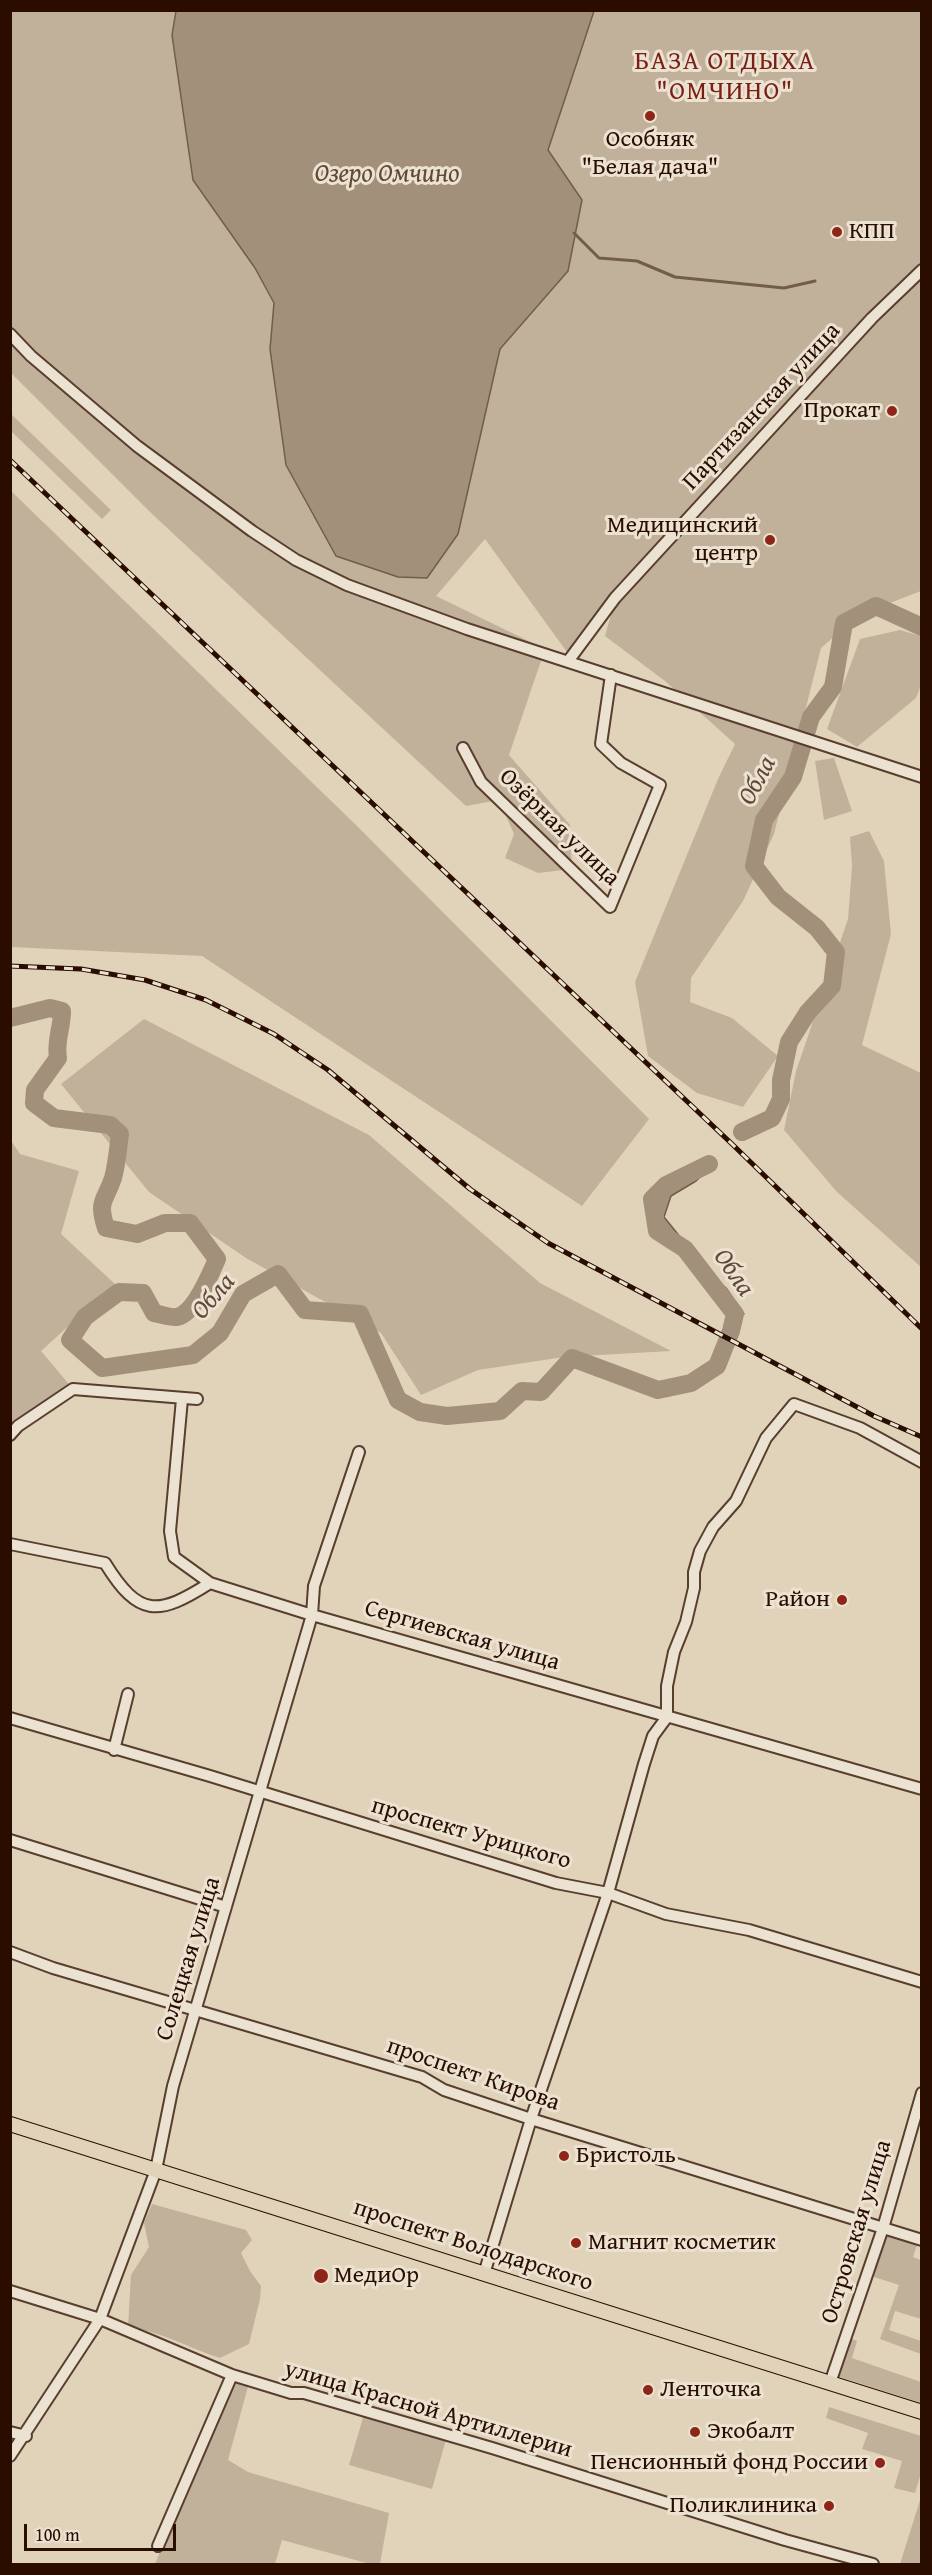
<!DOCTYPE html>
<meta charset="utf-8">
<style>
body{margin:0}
#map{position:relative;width:932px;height:2575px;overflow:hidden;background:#e1d3b9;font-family:"Gentium Book Plus",serif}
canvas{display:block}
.frame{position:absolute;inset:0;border:12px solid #2b0d00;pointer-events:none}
.scale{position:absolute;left:24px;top:2524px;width:152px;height:27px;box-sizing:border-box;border:3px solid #2b0d00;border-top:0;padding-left:8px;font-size:18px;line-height:21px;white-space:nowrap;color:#2b0d00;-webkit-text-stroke:4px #ece2d2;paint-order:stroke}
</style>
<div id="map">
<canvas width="932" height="2575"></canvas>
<div class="frame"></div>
<div class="scale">100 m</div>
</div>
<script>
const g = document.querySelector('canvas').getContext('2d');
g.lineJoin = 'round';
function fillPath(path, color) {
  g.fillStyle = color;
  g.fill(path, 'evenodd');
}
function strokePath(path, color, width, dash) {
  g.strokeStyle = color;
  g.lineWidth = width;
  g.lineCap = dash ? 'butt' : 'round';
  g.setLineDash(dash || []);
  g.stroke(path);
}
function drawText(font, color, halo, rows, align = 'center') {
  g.font = font + ' "Gentium Book Plus",serif';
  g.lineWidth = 6;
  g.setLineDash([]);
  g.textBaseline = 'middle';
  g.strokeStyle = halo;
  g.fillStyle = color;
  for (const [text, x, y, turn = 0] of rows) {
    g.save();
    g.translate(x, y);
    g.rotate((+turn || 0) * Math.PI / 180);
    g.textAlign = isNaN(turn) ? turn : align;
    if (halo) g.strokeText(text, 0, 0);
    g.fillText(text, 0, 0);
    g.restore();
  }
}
const green = new Path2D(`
 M10 11H176L172 35 193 180 255 268 274 303 270 349 458 534 500 349 568 271 582 200 548 150 594 11H921V591L859 615 821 648 774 834 743 901 691 978 690 1002 732 1018 778 1056 743 1107 697 1093 648 1056 635 982 718 779 735 744 665 681 605 636 615 600 567 652 485 539 436 596 545 649 509 755 570 825 572 869 538 873 505 858 514 834 499 800 466 806 150 512 11 373Z
 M10 413 111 510 102 519 11 431Z
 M10 490 356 825 649 1119 582 1206 202 956 11 947Z
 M900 630 921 636V685L916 698 857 747 827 729 860 639Z
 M834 758 852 811 824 820 815 761Z
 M869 831 884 861 891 934 862 1045 921 1073V1267L837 1192 784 1130 796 1071 848 919 852 866 850 837Z
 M144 1019 369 1135 540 1283 671 1351 564 1357 478 1370 421 1395 381 1333 246 1258 149 1192 61 1084Z
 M10 1139 20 1154 79 1171 61 1234 115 1284 41 1351 73 1389 10 1429Z
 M152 2204 246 2230 252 2240 241 2253 250 2271 261 2286 260 2299 249 2344 220 2358C189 2348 160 2331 128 2327L131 2275 149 2247 144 2223Z
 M886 2229 919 2239 913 2257 921 2260V2319L895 2311 889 2330 921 2341V2354L880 2339 899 2285 871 2276Z
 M850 2338 857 2341 852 2358 921 2382V2403L837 2376Z
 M233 2379 249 2383 228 2460 248 2472 389 2513 380 2564H370L282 2540 275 2564H155Z
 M829 2407 921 2436V2473L915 2493 894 2488 902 2461 862 2449 868 2433 826 2418Z
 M365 2411 447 2436 432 2489 349 2465Z
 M921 2497V2564H900Z`);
const water = new Path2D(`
 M176 11H594L548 150 582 200 568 271 500 349 458 534 427 578 398 577 336 556 286 465 270 349 274 303 255 268 193 180 172 35Z
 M709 1164V1169L696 1181 671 1196 664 1217 711 1275 726 1288 744 1314H735L685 1249 657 1231 652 1199 666 1185Z`);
const stream = new Path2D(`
 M574 233 599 258 637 261 675 277 784 288 815 281`);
const river = new Path2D(`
 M10 1018 50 1008 62 1011C62 1028 55 1041 58 1058L35 1090 34 1103 54 1118 110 1125 120 1134C118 1148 117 1164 113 1178 105 1202 97 1200 106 1228L137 1234 165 1223H190L217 1259C210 1275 195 1313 177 1317 171 1318 160 1314 154 1313L143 1293 119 1292 85 1317 70 1340 102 1368 193 1355 220 1333 243 1294 278 1274 305 1310 360 1314 398 1400 420 1412 447 1416 500 1411 522 1391 541 1392 572 1358 658 1390 691 1383 717 1366 731 1331 735 1314 685 1249 657 1231 652 1199 666 1185 709 1164
 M742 1132 772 1118 781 1099V1080L789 1042 808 1012 832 986 836 952 817 928 778 897 754 866 764 820 793 777 811 717 833 687 844 623 876 606 922 627`);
const minor = new Path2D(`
 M10 334 31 356 137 446 252 531 296 560 347 585 467 629 922 777
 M569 660 615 598 872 318 922 270
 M463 748 481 782 610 907 660 785 621 763 601 744 611 675
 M182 1399 170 1531 174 1557 210 1583
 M10 1435 18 1426 73 1389 197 1399
 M10 1544 105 1563C139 1618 158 1616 210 1583L312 1615 922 1789
 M10 1718 210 1776 556 1883 608 1893 666 1914 749 1930 922 1982
 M114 1750 128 1694
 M10 1840 226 1907
 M10 1952 53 1968 422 2077 444 2090 531 2119 922 2240
 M484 2274 531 2119 608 1893 644 1764 653 1736 667 1717V1686L674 1652 686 1622 694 1588V1572L700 1551 713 1527 736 1501 766 1438 794 1404 860 1428 922 1462
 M10 2291 100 2319 232 2375 291 2393H304L492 2448 785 2540 873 2564
 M830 2383 883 2228 922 2093
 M10 2432 26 2436
 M10 2456 100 2319 156 2170 173 2086 312 1615 314 1586 359 1452
 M158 2546 232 2375`);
const major = new Path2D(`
 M10 2124 922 2412`);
const rail = new Path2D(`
 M10 460 732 1144 922 1329
 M10 966 81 969 145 980 206 1000 274 1034 328 1070 470 1189 548 1243 874 1416 922 1437`);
const markers = [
 [650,116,6,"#8f2418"],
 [837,232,6,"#8f2418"],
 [892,411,6,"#8f2418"],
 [770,540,6,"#8f2418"],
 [842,1600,6,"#8f2418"],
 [564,2156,6,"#8f2418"],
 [576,2243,6,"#8f2418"],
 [321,2276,8,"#8f2418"],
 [648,2390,6,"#8f2418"],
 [695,2432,6,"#8f2418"],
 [880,2463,6,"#8f2418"],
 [829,2506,6,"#8f2418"]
];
const poiNames = [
 ["Особняк",650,140,"center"],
 ["\"Белая дача\"",650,168,"center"],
 ["КПП",849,232],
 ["Прокат",880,411,"right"],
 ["Медицинский",758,526,"right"],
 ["центр",758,554,"right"],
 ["Район",830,1600,"right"],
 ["Бристоль",576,2156],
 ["Магнит косметик",588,2243],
 ["МедиОр",334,2276],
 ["Ленточка",660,2390],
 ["Экобалт",707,2432],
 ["Пенсионный фонд России",868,2463,"right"],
 ["Поликлиника",817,2506,"right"]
];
const streetNames = [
 ["Партизанская улица",762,407,-47],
 ["Озёрная улица",559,828,44],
 ["Сергиевская улица",462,1636,16],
 ["проспект Урицкого",471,1834,16],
 ["Солецкая улица",189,1959,-73],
 ["проспект Кирова",473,2075,19],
 ["Островская улица",857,2232,-73],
 ["проспект Володарского",473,2246,18],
 ["улица Красной Артиллерии",428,2410,16]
];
const neighbourhoodNames = [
 ["БАЗА ОТДЫХА",725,62],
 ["\"ОМЧИНО\"",725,92]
];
const waterNames = [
 ["Озеро Омчино",387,174],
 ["Обла",758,781,-62],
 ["Обла",733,1273,56],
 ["Обла",214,1297,-49]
];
fillPath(green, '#c2b19a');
fillPath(water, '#a3907a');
strokePath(water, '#735c49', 1.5);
strokePath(stream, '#735c49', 3);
strokePath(river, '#a3907a', 18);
strokePath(minor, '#583e2e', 14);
strokePath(major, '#2b0d00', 16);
strokePath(minor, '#ece2d2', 10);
strokePath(major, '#e1d3b9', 14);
strokePath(rail, '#2b0d00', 5);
strokePath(rail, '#ece2d2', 3, [9]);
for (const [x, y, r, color] of markers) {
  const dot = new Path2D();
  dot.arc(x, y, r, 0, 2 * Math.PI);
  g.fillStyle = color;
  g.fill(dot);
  strokePath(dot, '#ece2d2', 2);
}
drawText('24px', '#2b0d00', '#ece2d2', poiNames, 'left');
drawText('24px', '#2b0d00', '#ece2d2', streetNames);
g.letterSpacing = '1.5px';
drawText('26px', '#7a1f14', '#ece2d2', neighbourhoodNames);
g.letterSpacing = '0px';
drawText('italic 26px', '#614837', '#ece2d2', waterNames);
</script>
